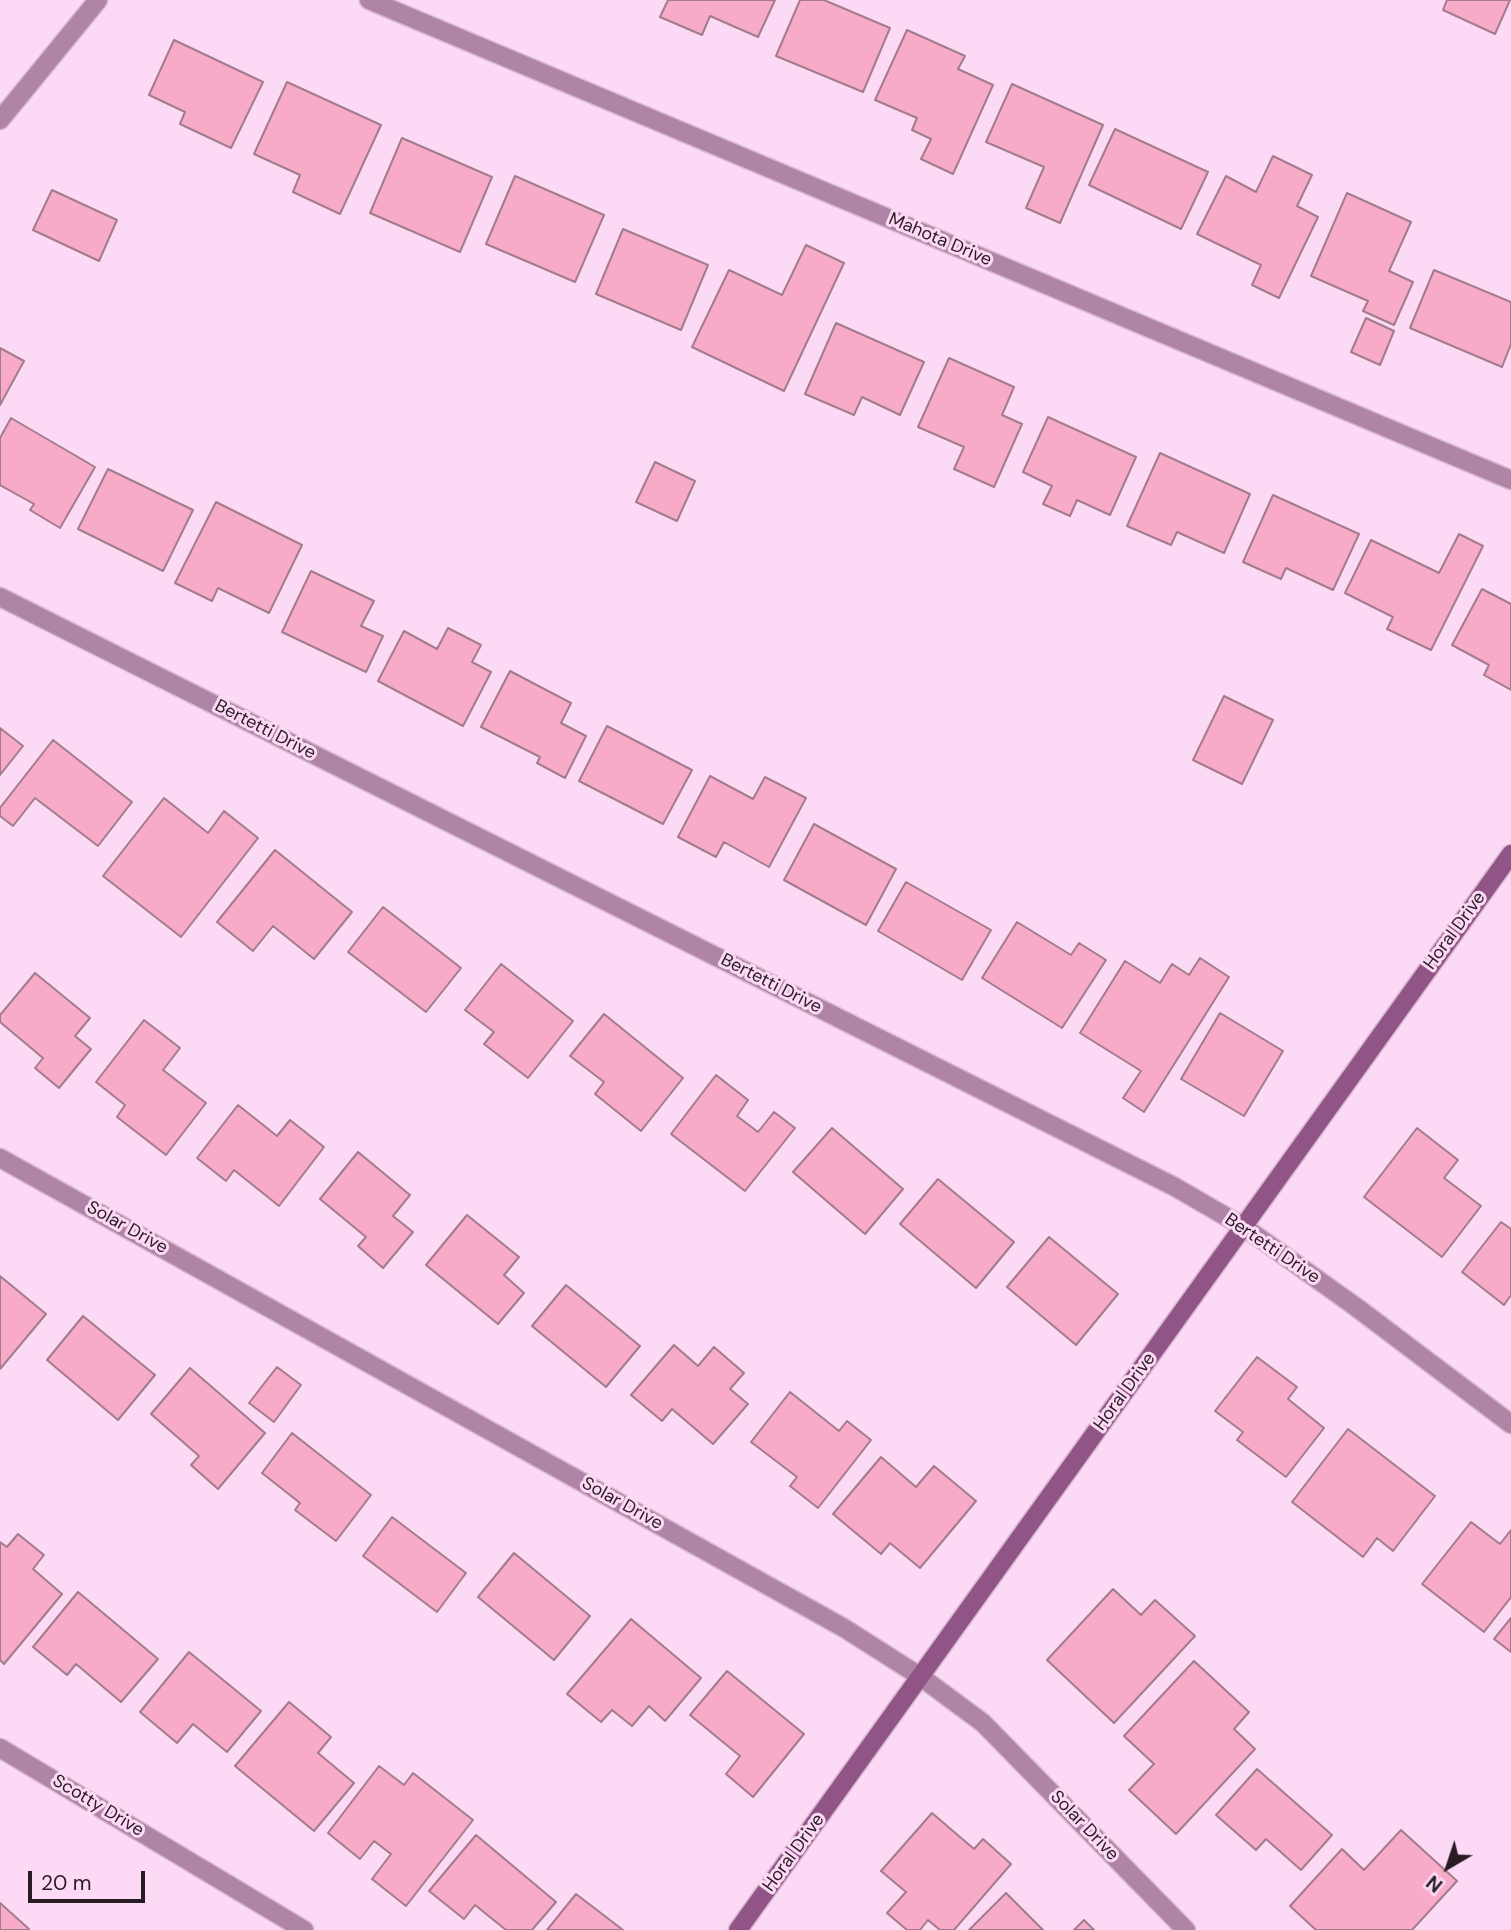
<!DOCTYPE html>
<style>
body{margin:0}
#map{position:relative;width:1511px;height:1930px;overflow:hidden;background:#fcd9f4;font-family:"DM Sans",sans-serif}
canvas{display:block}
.north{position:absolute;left:1413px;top:1832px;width:70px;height:70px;-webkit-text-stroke:5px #fcd9f4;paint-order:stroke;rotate:219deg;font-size:19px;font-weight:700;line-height:28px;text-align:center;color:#281b25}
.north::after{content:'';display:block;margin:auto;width:24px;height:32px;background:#281b25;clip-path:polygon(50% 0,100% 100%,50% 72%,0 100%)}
.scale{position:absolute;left:28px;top:1871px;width:117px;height:32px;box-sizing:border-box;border:4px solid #281b25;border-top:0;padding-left:9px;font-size:21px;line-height:24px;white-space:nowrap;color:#281b25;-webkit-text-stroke:5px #fcd9f4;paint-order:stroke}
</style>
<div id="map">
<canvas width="1511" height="1930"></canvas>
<div class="north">N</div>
<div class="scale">20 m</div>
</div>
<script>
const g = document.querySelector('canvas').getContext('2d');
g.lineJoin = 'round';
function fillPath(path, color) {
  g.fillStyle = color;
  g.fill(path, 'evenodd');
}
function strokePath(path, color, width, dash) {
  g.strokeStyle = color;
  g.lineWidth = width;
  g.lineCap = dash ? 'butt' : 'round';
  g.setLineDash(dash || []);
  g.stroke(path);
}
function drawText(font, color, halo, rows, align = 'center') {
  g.font = font + ' "DM Sans",sans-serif';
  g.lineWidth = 6;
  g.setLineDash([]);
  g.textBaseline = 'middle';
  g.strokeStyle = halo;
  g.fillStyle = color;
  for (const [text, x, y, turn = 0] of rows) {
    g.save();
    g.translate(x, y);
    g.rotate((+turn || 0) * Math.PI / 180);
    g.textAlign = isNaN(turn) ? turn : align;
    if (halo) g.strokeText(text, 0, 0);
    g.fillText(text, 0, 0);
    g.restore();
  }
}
const building = new Path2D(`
 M668 0H775L758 37 710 16 702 35 660 17Z
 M800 0H824L890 28 863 92 776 56Z
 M1447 0H1510L1495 34 1443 10Z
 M907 30 965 56 958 69 993 85 953 174 921 159 931 139 912 130 917 118 875 100Z
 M174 40 263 82 231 148 180 124 185 112 149 95Z
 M287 82 381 125 340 214 293 192 300 175 254 154Z
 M1012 84 1103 125 1060 223 1026 208 1044 167 986 142Z
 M1115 129 1208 172 1181 229 1089 185Z
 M402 138 492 177 460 252 370 213Z
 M1273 156 1312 175 1297 206 1318 217 1279 298 1252 285 1261 265 1197 234 1226 176 1256 192Z
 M515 176 604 215 575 282 486 244Z
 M52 190 117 220 99 261 33 230Z
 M1347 193 1411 222 1389 271 1413 282 1394 325 1363 311 1368 301 1311 276Z
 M623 229 708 265 681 330 596 294Z
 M806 245 844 263 784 391 692 347 729 270 782 295Z
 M1434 270 1511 302V344L1502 367 1410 328Z
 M1366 318 1394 331 1380 365 1351 352Z
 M836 323 924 362 900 415 862 397 854 415 805 394Z
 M0 348 24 361 0 405Z
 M949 358 1014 387 1002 415 1022 424 994 487 954 469 964 447 918 427Z
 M1048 417 1136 457 1110 515 1077 500 1070 516 1043 504 1052 486 1023 472Z
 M11 418 95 467 60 528 30 510 34 504 0 485V438Z
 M1160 453 1250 494 1224 553 1177 532 1171 545 1127 526Z
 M655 462 695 481 677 521 636 502Z
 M108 469 193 510 163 571 78 529Z
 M1273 495 1359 534 1333 590 1286 568 1281 579 1243 562Z
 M216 502 302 545 269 613 218 588 212 601 175 583Z
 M1459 534 1483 546 1431 650 1387 629 1393 617 1345 593 1371 540 1439 573Z
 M311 571 374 601 361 626 383 636 366 672 282 632Z
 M1482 589 1511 604V690L1484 675 1489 665 1452 645Z
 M448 628 481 645 472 662 491 672 463 726 378 681 404 631 437 649Z
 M510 671 571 703 561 723 586 736 565 778 537 763 540 757 481 727Z
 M1224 696 1273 720 1242 784 1193 760Z
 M607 726 692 770 663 824 579 781Z
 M0 728 23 746 0 775Z
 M53 740 132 802 98 846 35 798 13 826 0 816V808Z
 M710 776 753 799 765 777 806 798 769 867 724 842 716 857 678 837Z
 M164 798 208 833 224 811 258 838 181 937 103 876Z
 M814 824 896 869 866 925 784 880Z
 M275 850 352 912 314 959 273 926 253 951 217 922Z
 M906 882 991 930 962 980 878 931Z
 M383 907 461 968 426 1012 348 952Z
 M1017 922 1071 955 1079 943 1106 960 1062 1028 982 978Z
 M1200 958 1229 977 1144 1112 1123 1098 1141 1071 1080 1033 1125 961 1160 983 1172 964 1189 975Z
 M501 964 573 1021 528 1078 484 1044 494 1032 465 1010Z
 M35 973 90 1018 75 1036 91 1049 59 1088 35 1068 43 1058 0 1022V1015Z
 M1220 1013 1283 1051 1244 1116 1181 1079Z
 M604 1014 683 1078 641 1131 595 1094 604 1082 570 1056Z
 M144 1020 180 1048 163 1070 206 1103 166 1155 117 1117 125 1105 96 1082Z
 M716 1075 748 1100 737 1116 758 1132 774 1112 795 1128 745 1191 671 1134Z
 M238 1105 277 1136 290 1120 324 1147 279 1206 234 1170 226 1181 197 1158Z
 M832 1128 903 1189 865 1234 793 1172Z
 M1417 1128 1458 1160 1444 1178 1481 1206 1442 1257 1364 1197Z
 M358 1152 410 1195 393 1216 413 1232 383 1268 358 1246 366 1237 320 1199Z
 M938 1179 1014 1242 976 1288 900 1224Z
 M467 1215 519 1257 504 1275 524 1293 498 1324 426 1265Z
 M1501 1222 1511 1229V1295L1504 1305 1462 1272Z
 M1049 1237 1118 1294 1076 1345 1007 1287Z
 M0 1276 46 1314 0 1369Z
 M566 1285 640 1346 606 1387 532 1326Z
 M83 1316 155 1375 118 1420 47 1360Z
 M674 1345 698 1366 714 1347 744 1373 730 1389 748 1404 713 1444 672 1409 662 1421 631 1395Z
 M1257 1357 1297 1387 1288 1399 1324 1428 1286 1477 1237 1440 1243 1432 1215 1411Z
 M277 1367 301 1385 274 1422 249 1403Z
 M190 1368 265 1433 218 1489 191 1465 199 1456 151 1414Z
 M790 1392 839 1431 847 1421 871 1440 818 1508 790 1486 797 1477 751 1442Z
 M1348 1429 1435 1496 1393 1551 1377 1538 1363 1557 1292 1502Z
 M292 1433 371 1495 336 1541 295 1510 300 1503 262 1473Z
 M881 1457 916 1487 934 1466 976 1501 920 1568 890 1543 881 1554 833 1514Z
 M392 1517 466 1573 437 1612 363 1556Z
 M1471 1522 1500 1544 1511 1530V1597L1484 1632 1422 1584Z
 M18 1534 44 1555 33 1569 62 1594 4 1664 0 1660V1542L7 1547Z
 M514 1553 590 1616 554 1660 478 1597Z
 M1113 1589 1141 1615 1155 1600 1195 1636 1114 1723 1047 1660Z
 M78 1592 158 1659 121 1702 76 1664 67 1675 33 1647Z
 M1511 1618V1652L1494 1639Z
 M631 1619 701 1678 665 1721 649 1706 632 1726 612 1710 601 1722 567 1694Z
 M189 1652 261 1711 227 1752 193 1724 177 1743 140 1712Z
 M1194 1661 1249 1712 1234 1729 1255 1749 1176 1834 1129 1790 1154 1764 1124 1736Z
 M727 1671 804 1734 753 1797 726 1774 740 1756 690 1715Z
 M289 1702 331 1737 318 1753 354 1783 314 1831 235 1766Z
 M379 1766 404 1785 413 1773 473 1820 406 1906 372 1879 391 1854 374 1841 360 1859 328 1833Z
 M1257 1769 1332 1835 1301 1870 1266 1839 1256 1850 1216 1815Z
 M932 1813 974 1849 983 1839 1011 1864 954 1930H940L928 1920 920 1930H907L887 1913 906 1892 881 1871Z
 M1401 1830 1457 1881 1412 1930H1316L1290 1906 1342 1849 1364 1870Z
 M476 1835 556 1902 532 1930H506L475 1905 464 1919 429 1891Z
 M1006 1893 1043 1930H969Z
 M576 1894 623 1930H547Z
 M0 1903 29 1929 28 1930H0Z
 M1084 1920 1094 1930H1074Z`);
const street = new Path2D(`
 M369 0 1511 480
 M0 120 98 0
 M0 597 1175 1187 1244 1227 1356 1307 1511 1424
 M0 1158 844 1628 921 1677 983 1723 1186 1930
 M0 1748 304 1930`);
const secondary = new Path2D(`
 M738 1930 1511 854`);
const streetNames = [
 ["Mahota Drive",940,240,23],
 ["Bertetti Drive",265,730,27],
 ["Horal Drive",1455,931,-54],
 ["Bertetti Drive",771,984,27],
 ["Solar Drive",127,1228,29],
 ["Bertetti Drive",1272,1249,34],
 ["Horal Drive",1125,1392,-54],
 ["Solar Drive",622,1504,29],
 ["Scotty Drive",98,1806,31],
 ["Solar Drive",1084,1826,46],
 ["Horal Drive",794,1853,-54]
];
fillPath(building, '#f7abc9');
strokePath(building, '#a37c8b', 2);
strokePath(street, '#d6b7cf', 21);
strokePath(secondary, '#d6b7cf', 21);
strokePath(street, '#af84a6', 18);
strokePath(secondary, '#915486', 18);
drawText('18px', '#281b25', '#fcd9f4', streetNames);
</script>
